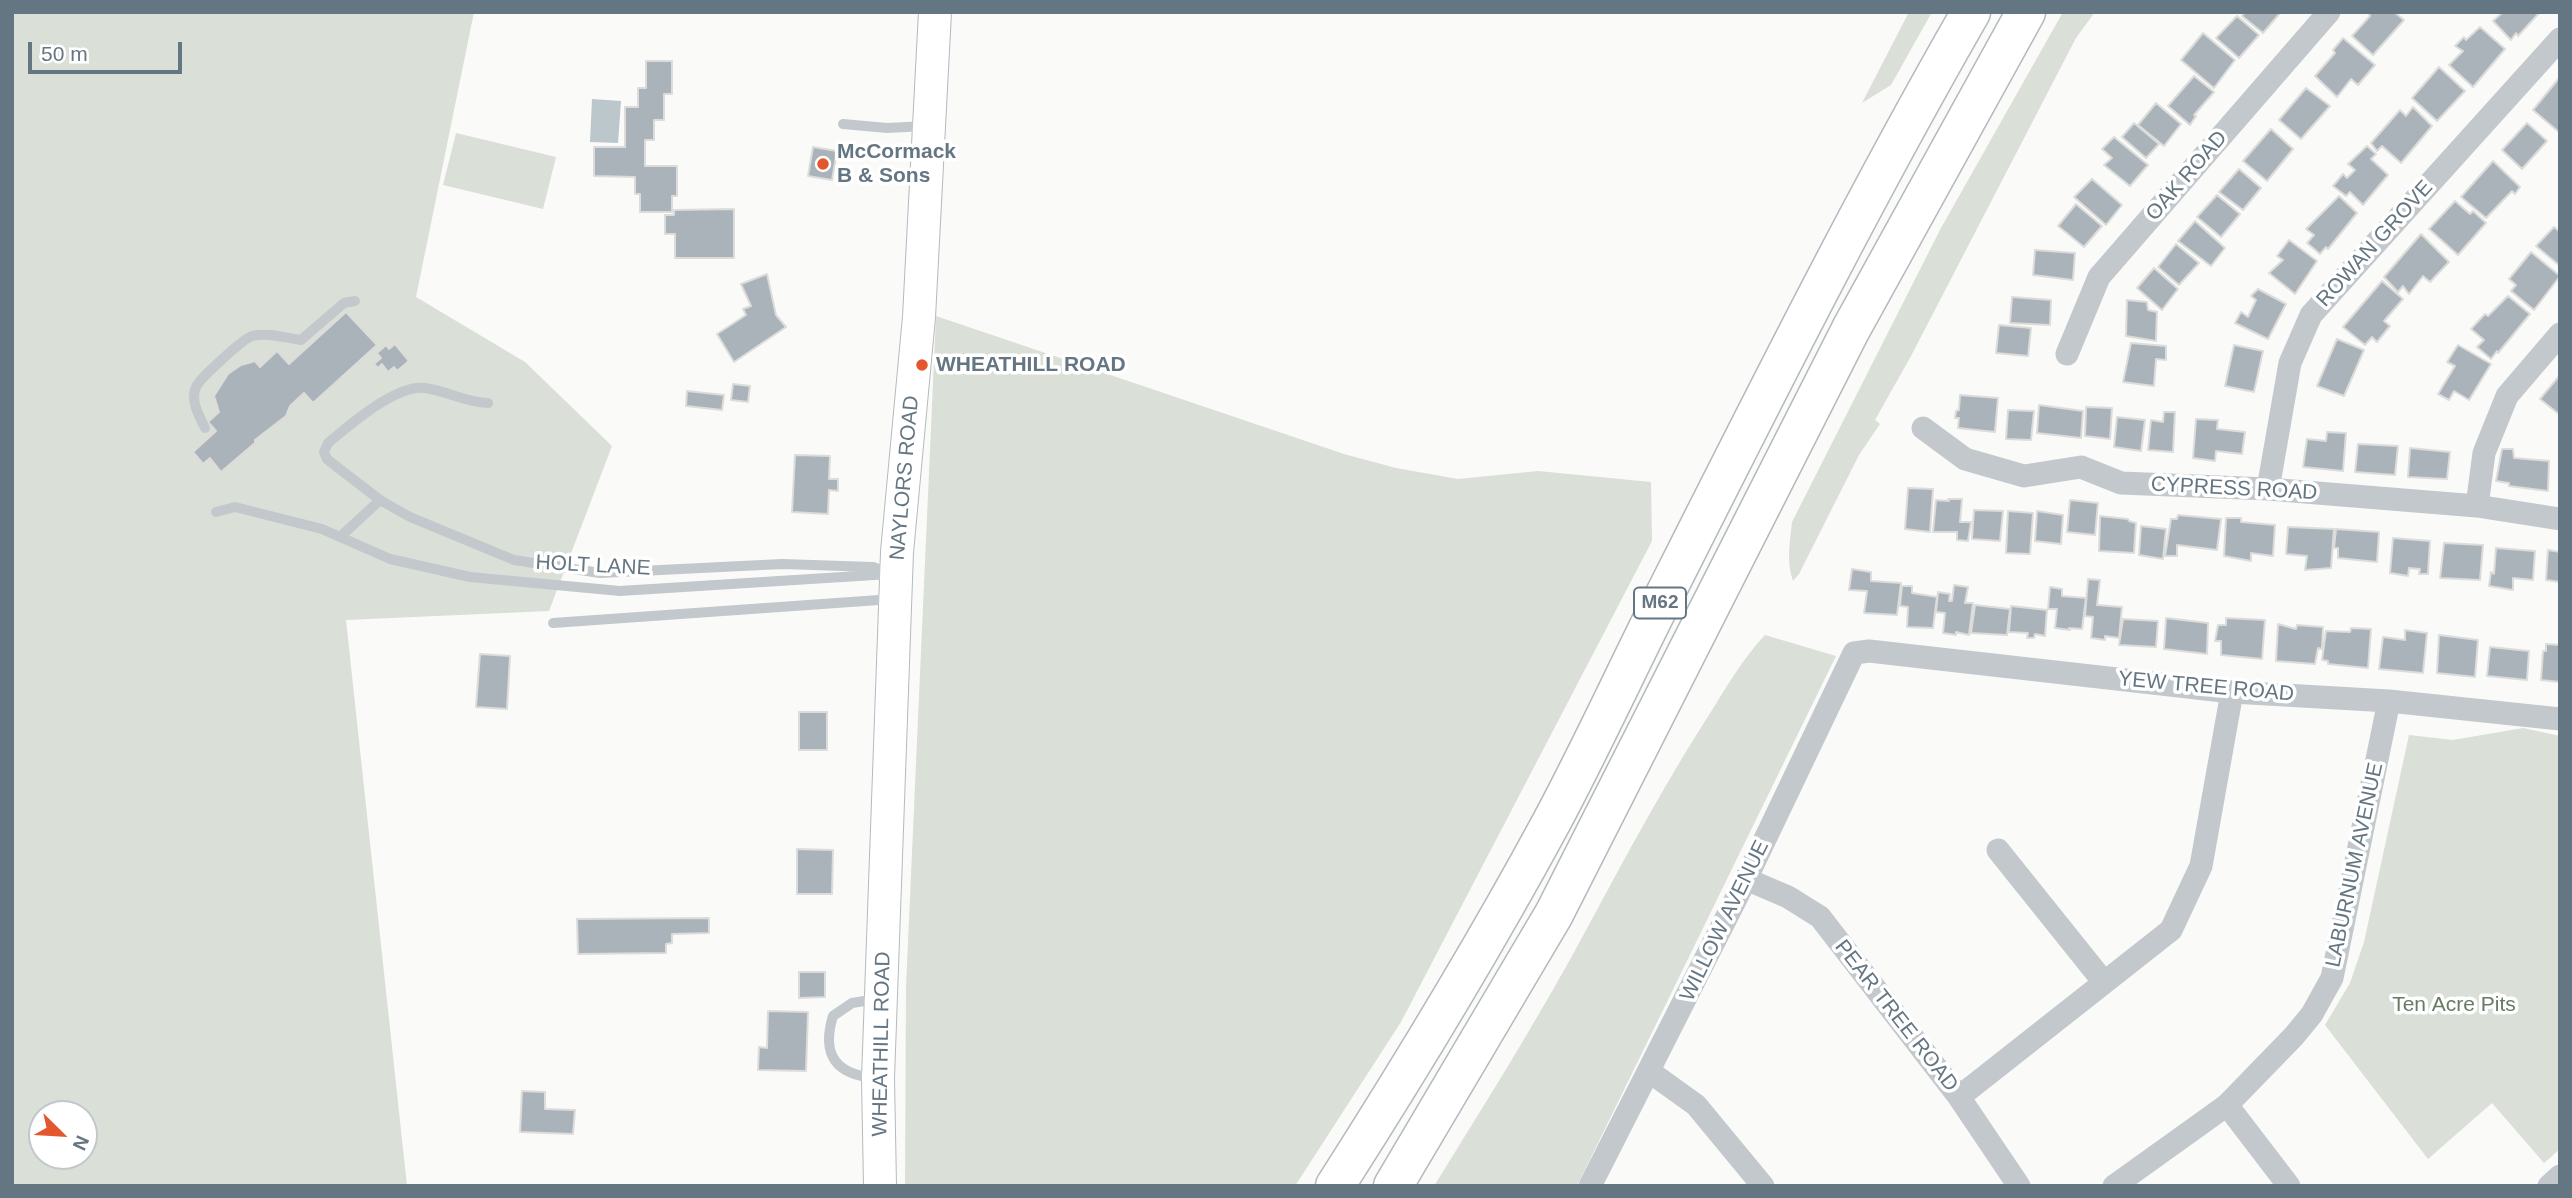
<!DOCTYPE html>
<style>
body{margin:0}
#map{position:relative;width:2572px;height:1198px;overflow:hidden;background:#fafaf8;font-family:Helvetica,sans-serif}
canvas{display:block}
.frame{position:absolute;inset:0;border:14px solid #657683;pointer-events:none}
.north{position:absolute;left:28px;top:1100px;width:70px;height:70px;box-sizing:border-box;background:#fff;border:2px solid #c1c8cd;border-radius:50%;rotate:114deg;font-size:19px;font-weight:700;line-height:28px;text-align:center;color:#657683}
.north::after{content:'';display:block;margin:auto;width:24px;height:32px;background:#e4572e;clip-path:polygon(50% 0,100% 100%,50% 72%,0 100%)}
.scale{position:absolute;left:28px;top:42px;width:154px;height:32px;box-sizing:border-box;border:4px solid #657683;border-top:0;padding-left:9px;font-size:21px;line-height:24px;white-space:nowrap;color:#657683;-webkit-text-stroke:5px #fff;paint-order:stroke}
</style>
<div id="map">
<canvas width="2572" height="1198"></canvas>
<div class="frame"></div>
<div class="north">N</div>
<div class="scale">50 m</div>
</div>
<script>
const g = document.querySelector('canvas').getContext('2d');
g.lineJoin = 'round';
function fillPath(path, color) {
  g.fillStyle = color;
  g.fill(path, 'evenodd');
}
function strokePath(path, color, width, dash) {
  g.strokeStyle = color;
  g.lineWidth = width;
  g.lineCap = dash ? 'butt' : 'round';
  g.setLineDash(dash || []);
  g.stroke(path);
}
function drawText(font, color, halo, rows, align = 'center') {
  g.font = font + ' Helvetica,sans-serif';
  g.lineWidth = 7;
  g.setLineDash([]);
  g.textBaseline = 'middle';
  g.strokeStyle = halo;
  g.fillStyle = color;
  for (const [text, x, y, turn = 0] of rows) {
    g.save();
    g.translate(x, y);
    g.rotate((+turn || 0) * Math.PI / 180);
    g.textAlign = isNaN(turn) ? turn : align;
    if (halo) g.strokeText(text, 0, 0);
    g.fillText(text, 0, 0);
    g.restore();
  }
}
const green = new Path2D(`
 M12 12H474L416 297 525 362 612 446 549 611 346 620 407 1186H12ZM42 1114H84V1156H42Z
 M1909 12H1932L1891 85 1862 103Z
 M2063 12H2095L2076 38 1911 356 1875 420 1880 424 1859 455 1799 574 1793 581C1786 561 1790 542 1792 522L1941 228Z
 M456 133 556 157 543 209 443 185Z
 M936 316 1344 454 1396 468 1458 479 1538 471 1651 482 1652 541 1401 1022 1295 1186H905L906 987Z
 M1765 635 1836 656 1577 1186H1434C1488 1099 1543 1011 1591 921 1628 852 1665 784 1707 718 1725 690 1742 659 1765 635Z
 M2523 728 2560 736V1149L2544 1163 2492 1103 2428 1159 2325 1025 2350 983 2364 942 2409 735 2453 740Z`);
const water = new Path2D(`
 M592 99 621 101 618 143 590 142Z`);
const building = new Path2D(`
 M2245 12H2281L2263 33 2242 16Z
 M2394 12 2404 20 2373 55 2352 36 2370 16 2368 12Z
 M2503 12H2540L2518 36 2516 33 2511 40 2493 21Z
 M2237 16 2259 35 2239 58 2216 38Z
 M2480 27 2505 49 2473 87 2449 65 2463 51 2455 46 2464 37 2466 40Z
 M2203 33 2235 60 2214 88 2181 60Z
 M2343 38 2375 65 2358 85 2351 79 2337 97 2315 76 2335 53 2333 50Z
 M646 61H672V94H664V120H654V140H645V166H677V196H672V212H640V194H635V177L594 176V147H625V107H638V88H646Z
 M2439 67 2465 91 2437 121 2412 98Z
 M2194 76 2214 92 2194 115 2196 116 2190 125 2168 106Z
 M2560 77V133L2533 110Z
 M2306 88 2330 106 2301 139 2279 120Z
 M2156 103 2181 124 2164 146 2138 125Z
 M2413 107 2432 126 2401 163 2382 146 2377 151 2371 143 2400 110 2406 116Z
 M2134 123 2159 144 2146 158 2122 137Z
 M2527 123 2547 141 2522 169 2502 150Z
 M2271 129 2293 149 2267 181 2243 161Z
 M2114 137 2148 165 2130 186 2104 165 2112 158 2102 149Z
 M2367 146 2376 154 2371 159 2388 175 2363 205 2350 192 2346 196 2333 186 2343 174 2347 178 2355 170 2348 164Z
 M813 147 837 151 832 180 808 176Z
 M2493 161 2520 187 2515 194 2512 191 2486 218 2461 197Z
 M2239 169 2261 188 2243 210 2219 192Z
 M2092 179 2122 205 2106 225 2074 197Z
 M2217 195 2240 214 2221 237 2197 217Z
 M2339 196 2357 213 2328 249 2326 247 2320 254 2307 243 2314 235 2306 229Z
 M2455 201 2470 214 2473 211 2486 223 2458 255 2429 229Z
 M2076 204 2102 226 2084 247 2058 226Z
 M734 209V258H675V234H665V215H674V210Z
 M2195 221 2225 248 2211 266 2178 241Z
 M2554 227 2560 232V266L2536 246Z
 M2421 234 2449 262 2430 282 2423 276 2409 294 2403 286 2398 292 2384 277Z
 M2289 240 2317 261 2295 294 2269 273 2283 260 2277 256Z
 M2176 244 2199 263 2179 285 2158 267Z
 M2035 250 2075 253 2073 280 2033 275Z
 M2531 252 2560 276 2534 310 2511 291 2516 285 2509 279Z
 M2154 268 2178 289 2162 310 2137 288Z
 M767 274 776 315 786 327 734 362 717 334 746 315 743 309 751 306 741 284Z
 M2382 281 2403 299 2384 321 2390 326 2377 342 2372 337 2365 345 2343 327Z
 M2258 289 2286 304 2268 339 2235 323 2241 312 2248 317 2256 300 2251 296Z
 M2508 296 2530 314 2498 353 2497 351 2491 359 2477 347 2484 340 2471 329 2485 314 2488 316Z
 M2012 297 2051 300 2050 325 2010 323Z
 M2127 300 2147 302 2148 310 2157 312 2156 341 2126 336Z
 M346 312 377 345 313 403 304 393 290 406 286 416 255 440V443L221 472 210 458 203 464 193 452 216 431 208 422 219 412 214 396 228 374 241 365 255 361 260 367 277 351 289 364Z
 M1999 325 2031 328 2028 356 1996 353Z
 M2337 339 2364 350 2344 396 2317 386Z
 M2131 343 2166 346V360L2156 359 2154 386 2123 382Z
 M395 344 409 361 397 371 394 367 388 372 382 364 378 368 374 364 381 358 377 353 386 345 389 349Z
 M2234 345 2263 351 2254 392 2225 386Z
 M2458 345 2491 364 2469 400 2454 391 2449 400 2438 394 2455 366 2447 362Z
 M2560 375V415L2540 399Z
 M733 384 750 386 748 402 731 400Z
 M687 391 724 395 722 410 686 406Z
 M1960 395 1998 398 1995 432 1958 428 1959 418H1955L1956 411 1959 410Z
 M2039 405 2083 411 2081 438 2037 433Z
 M2086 407 2112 408 2110 439 2085 436Z
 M2008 410 2034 411 2031 440 2006 439Z
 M2164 412H2175L2173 452 2148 450 2151 420 2163 422Z
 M2117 417 2145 420 2141 451 2114 447Z
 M2196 419 2218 420 2217 429 2245 432 2242 454 2216 451 2215 461 2193 458Z
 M2327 432 2346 433 2343 471 2303 467 2307 439 2326 441Z
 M2358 444 2398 446 2395 475 2355 472Z
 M2410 448 2450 452 2447 479 2408 477Z
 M2502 449H2513L2514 458 2549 461 2548 491 2509 486V483L2496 481Z
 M795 455 830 456 829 479H838V491L829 490 828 514 792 512Z
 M1908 488 1933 489 1930 532 1905 529Z
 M1948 499H1962L1960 522H1971L1968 541 1957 540V532H1933L1936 500 1949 501Z
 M2070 500 2098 503 2095 535 2067 532Z
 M1974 510 2003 511 2000 541 1972 539Z
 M2008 511 2033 513 2030 554 2006 553Z
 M2037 511 2063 515 2061 544 2035 541Z
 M2178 515 2221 519 2217 550 2177 545V556H2165L2171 519H2177Z
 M2100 516 2128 519 2129 521 2136 523 2134 553 2099 551Z
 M2226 518H2241V522L2275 525 2273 556 2251 553V561L2224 556Z
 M2141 526 2166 529 2163 559 2139 555Z
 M2288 527 2334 529 2331 568 2305 570 2307 556 2286 554Z
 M2336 529 2379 532 2377 562 2338 558V548H2334Z
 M2393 538 2430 541 2428 574H2419L2420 569 2409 568 2408 576 2390 573Z
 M2444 543 2483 545 2480 580 2440 578Z
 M2496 548 2535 551 2533 580 2513 578V590L2489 586 2491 572 2494 574Z
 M2548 550 2560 552V582L2546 580Z
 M1852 569 1871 572V581L1901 583 1897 615 1864 613 1867 591 1849 590Z
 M2088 579 2100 580 2097 605 2122 607 2119 638 2105 636V640L2091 638 2093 617 2085 616Z
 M1954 585 1968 587 1965 603H1973L1969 635 1956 632V635L1943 633 1945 613 1936 612 1938 592 1950 594 1949 601H1952Z
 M1902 586H1912V593L1937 597 1933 628 1907 627 1908 607 1900 606Z
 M2050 587 2062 589V596L2086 598 2082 629 2069 628 2070 630 2055 628 2057 609H2048Z
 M1975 605 2010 609 2007 635 1971 633Z
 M2011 606 2047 610 2045 636 2035 634 2034 638H2027L2028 633 2009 632Z
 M2166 618 2208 623 2207 654 2164 649Z
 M2226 618 2265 620 2262 659 2221 655V641H2215L2218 625H2226Z
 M2123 619 2158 621 2156 647 2119 645Z
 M2278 624 2296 629 2297 625 2323 627 2322 649 2318 648 2315 664 2276 661Z
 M2351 628 2371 629 2368 668 2328 664V661L2322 660 2326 631 2350 632Z
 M2405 630 2427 633 2423 673 2379 669 2383 637 2405 640Z
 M2439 635 2478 640 2475 677 2437 673Z
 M2546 644 2560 645V682L2541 680 2543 651H2546Z
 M2490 647 2529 651 2527 680 2487 676Z
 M480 654 510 656 507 709 476 707Z
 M799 712H827V750H799Z
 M797 849 833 850 832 894H797Z
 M709 918V933L672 934V943L666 944V953L578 954 577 919Z
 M799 972H825V997L799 998Z
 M768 1011 808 1012 806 1071 758 1070 759 1047 767 1048Z
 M522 1091 545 1092V1109L575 1110 573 1134 520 1132Z`);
const lane = new Path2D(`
 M843 124 887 128 926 126
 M488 403C465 402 447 391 425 388 396 384 350 425 328 443L324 452 327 459 337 467 380 500 410 517 514 560 600 573 782 564 873 567 892 574
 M205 428C199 415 190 401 196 387 200 378 243 339 252 336 268 332 285 338 301 340L344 303 355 301
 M216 512 235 507 322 529 390 559 470 577 620 591 890 574
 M340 537 380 500
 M553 623 893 599
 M876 1078C836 1075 821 1055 833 1016L852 1003 877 999`);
const street = new Path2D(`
 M2067 354 2099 277 2329 12
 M1923 428 1965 459 2024 476 2081 467 2121 483 2268 489 2477 506 2560 519
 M2268 489 2290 363 2311 315 2560 39
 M2477 506 2484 453 2507 396 2560 334
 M1998 850 2103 981
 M1746 879 1788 897 1820 917 1959 1097 2019 1186
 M1650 1072 1696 1105 1763 1186
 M1959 1097 2171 930 2201 866 2232 692
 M2227 1105 2289 1186
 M1590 1186 1746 879 1854 653 1869 651 2232 692 2389 701 2560 719
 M2114 1186 2227 1105 2294 1036 2312 1014 2332 978 2389 701
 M2549 1186 2560 1176`);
const secondary = new Path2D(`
 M880 1186 878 1078 897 552 919 317 935 12`);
const highway = new Path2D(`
 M1335 1186C1411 1067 1484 947 1551 823 1589 752 1623 678 1659 606 1760 406 1859 207 1971 12
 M1393 1186 1554 914 1851 329 2026 12`);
const markers = [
 [823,164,7,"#e4572e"],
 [922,365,7,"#e4572e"]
];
const shields = [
 [1660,603,52]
];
const shieldNames = [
 ["M62",1660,603]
];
const poiNames = [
 ["McCormack",837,152],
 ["B & Sons",837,176],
 ["WHEATHILL ROAD",936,365]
];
const streetNames = [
 ["OAK ROAD",2187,176,-49],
 ["ROWAN GROVE",2375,244,-48],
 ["NAYLORS ROAD",905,478,-85],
 ["CYPRESS ROAD",2234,489,3],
 ["HOLT LANE",593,566,3],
 ["YEW TREE ROAD",2206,687,5],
 ["LABURNUM AVENUE",2355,865,-78],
 ["WILLOW AVENUE",1725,921,-64],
 ["PEAR TREE ROAD",1896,1016,52],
 ["WHEATHILL ROAD",882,1044,-89]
];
const parkNames = [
 ["Ten Acre Pits",2454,1005]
];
fillPath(green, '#dadfd7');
fillPath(water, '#bbc7cb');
fillPath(building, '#aab3b9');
strokePath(building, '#dcdcda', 2);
strokePath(secondary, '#b3babf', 34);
strokePath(highway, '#b4b9bd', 41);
strokePath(lane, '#c3c8cc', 10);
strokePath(street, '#c3c8cc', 23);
strokePath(secondary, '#fff', 32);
strokePath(highway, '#fff', 38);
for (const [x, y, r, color] of markers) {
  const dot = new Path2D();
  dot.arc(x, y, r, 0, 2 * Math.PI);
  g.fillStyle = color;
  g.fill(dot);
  strokePath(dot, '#fff', 2.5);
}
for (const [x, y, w] of shields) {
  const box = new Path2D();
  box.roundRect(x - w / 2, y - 15.5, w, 31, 5);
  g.fillStyle = '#fff';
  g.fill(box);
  strokePath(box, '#657683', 2);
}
drawText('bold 19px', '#657683', null, shieldNames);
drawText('bold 21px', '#657683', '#fff', poiNames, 'left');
drawText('21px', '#657683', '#fff', streetNames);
drawText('21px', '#687a64', '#fff', parkNames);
</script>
